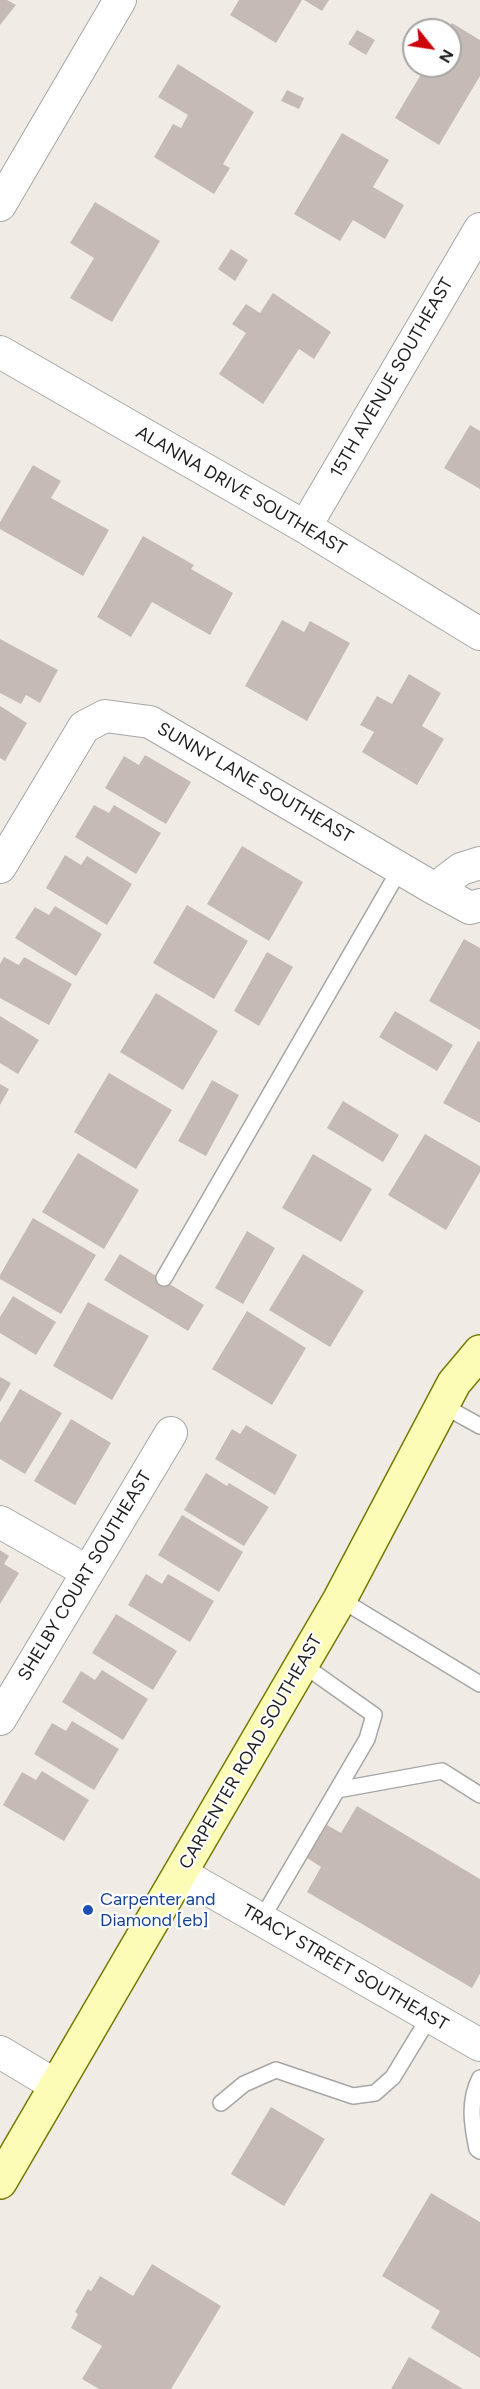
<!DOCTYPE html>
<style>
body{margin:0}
#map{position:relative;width:480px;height:2389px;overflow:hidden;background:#f0ece5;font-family:Figtree,sans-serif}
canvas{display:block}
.north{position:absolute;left:402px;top:18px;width:60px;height:60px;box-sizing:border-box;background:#fff;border:2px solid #a5a5a5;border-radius:50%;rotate:120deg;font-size:16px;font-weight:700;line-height:24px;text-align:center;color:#1f1f1f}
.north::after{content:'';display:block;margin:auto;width:21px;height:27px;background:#ce000b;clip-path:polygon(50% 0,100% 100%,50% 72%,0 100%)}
</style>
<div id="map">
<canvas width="480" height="2389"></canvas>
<div class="north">N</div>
</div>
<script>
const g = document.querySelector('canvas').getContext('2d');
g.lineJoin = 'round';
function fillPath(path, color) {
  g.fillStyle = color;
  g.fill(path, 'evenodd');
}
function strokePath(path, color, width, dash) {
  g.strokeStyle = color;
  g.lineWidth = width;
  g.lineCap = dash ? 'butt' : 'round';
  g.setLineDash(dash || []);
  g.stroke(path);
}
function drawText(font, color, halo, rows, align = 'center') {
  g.font = font + ' Figtree,sans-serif';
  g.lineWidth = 4.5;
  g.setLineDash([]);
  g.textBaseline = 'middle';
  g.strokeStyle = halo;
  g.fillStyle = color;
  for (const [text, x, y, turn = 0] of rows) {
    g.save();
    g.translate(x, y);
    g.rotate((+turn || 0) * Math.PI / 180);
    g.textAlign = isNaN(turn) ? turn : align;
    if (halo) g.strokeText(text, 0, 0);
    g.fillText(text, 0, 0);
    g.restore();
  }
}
const building = new Path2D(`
 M0 0H7L16 5 0 25Z
 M239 0H302L276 43 230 15Z
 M304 0H329L322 11Z
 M452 23 480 40V76L439 145 395 118 426 66H450V30H448Z
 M357 30 375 40 366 55 348 44Z
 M178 64 254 112 223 164 230 168 214 194 154 157 173 124 181 128 188 115 158 97Z
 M287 90 304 98 299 109 281 101Z
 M342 133 389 160 373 187 404 205 385 239 353 220 340 241 294 214Z
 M95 202 160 241 112 322 70 298 94 258 70 243Z
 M231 249 248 260 235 281 218 269Z
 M273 293 331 332 314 359 299 349 263 404 219 374 246 333 232 324 246 304 260 313Z
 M470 425 480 431V489L444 468Z
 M33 465 61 481 51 498 109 530 83 576 0 529V522Z
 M143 536 194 565 191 569 233 593 210 635 152 602 131 637 97 617Z
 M282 620 304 632 310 621 350 643 307 721 245 686Z
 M0 639 58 670 40 703 26 695 21 704 0 693Z
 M409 674 441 693 422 726 444 739 417 785 362 752 374 732 360 725 377 696 392 704Z
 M0 706 27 723 5 761 0 758Z
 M145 755 191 782 166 824 105 788 124 756 139 765Z
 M94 805 109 813 114 805 161 833 136 874 75 837Z
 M242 846 303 882 269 941 207 904Z
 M65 855 81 865 87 856 132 884 107 925 46 888Z
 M187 905 248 941 214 999 153 963Z
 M55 906 102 934 76 976 15 938 35 907 49 915Z
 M464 939 480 948V1030L429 1001Z
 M267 952 293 967 259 1026 234 1011Z
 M4 957 19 965 24 957 72 984 49 1025 0 998V964Z
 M156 993 218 1031 183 1090 120 1052Z
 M395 1011 453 1045 437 1071 379 1037Z
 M0 1016 39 1040 18 1074 0 1063Z
 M478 1041 480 1042V1123L443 1103Z
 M109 1073 172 1110 136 1169 74 1132Z
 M212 1080 239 1095 206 1156 178 1141Z
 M0 1084 9 1089 0 1105Z
 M343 1101 399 1135 383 1162 327 1128Z
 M425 1134 480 1166V1172L446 1230 388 1195Z
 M78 1153 139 1190 104 1249 42 1212Z
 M313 1154 372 1189 341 1242 282 1208Z
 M33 1218 96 1255 61 1314 0 1279V1275Z
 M247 1231 275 1248 243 1304 215 1288Z
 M120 1254 204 1305 188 1331 104 1280Z
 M303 1254 364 1291 330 1347 269 1310Z
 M13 1296 56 1322 36 1355 0 1333V1317Z
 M88 1302 149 1336 112 1400 53 1366Z
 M247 1311 306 1348 272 1405 212 1369Z
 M0 1377 11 1383 0 1402Z
 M20 1389 62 1413 25 1474 0 1459V1423Z
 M71 1419 111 1443 75 1505 34 1481Z
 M246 1425 297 1455 275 1495 215 1459 232 1429 240 1434Z
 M206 1473 227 1486 229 1483 269 1507 244 1546 184 1510Z
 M182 1515 243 1552 219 1592 158 1555Z
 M0 1550 9 1556 4 1564 19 1573 0 1604Z
 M146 1574 162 1584 168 1574 214 1601 190 1642 128 1605Z
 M116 1614 177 1651 153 1690 92 1653Z
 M102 1670 148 1699 123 1740 62 1702 81 1671 95 1680Z
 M72 1721 119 1749 94 1790 34 1754 52 1723 66 1731Z
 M42 1771 89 1800 64 1841 3 1805 22 1772 36 1780Z
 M357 1806 480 1879V1974L472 1988 307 1892 321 1867 307 1858 327 1825 341 1833Z
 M271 2107 325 2139 284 2206 231 2174Z
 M431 2193 480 2222V2358L431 2328 440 2311 382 2276Z
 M152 2264 221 2306 171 2389H99L82 2379 102 2346 71 2328 78 2314 75 2312 88 2289 91 2291 100 2276 133 2296Z
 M409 2357 463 2389H391Z`);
const lane = new Path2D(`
 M164 1278 400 869
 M442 1405 480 1426
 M340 1599 480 1684
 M337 1790 442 1771 480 1795
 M261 1920 367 1739 374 1715 302 1664
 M480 2078C468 2101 472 2125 477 2149L480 2151
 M221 2103 244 2084 276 2070 353 2096 375 2093 393 2077 430 2016`);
const street = new Path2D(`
 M0 205 120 0
 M0 352 305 527 480 634
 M305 527 480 229
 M480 863 461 869 435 889 470 908 480 905
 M0 867 84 727 105 716 150 722 435 889
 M0 1522 88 1572
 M0 1719 171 1433
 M180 1873 480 2045
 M0 2052 55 2085`);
const secondary = new Path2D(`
 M0 2182 340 1599 454 1383 480 1352`);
const markers = [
 [88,1910,6,"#1a4fb4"]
];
const streetNames = [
 ["15TH AVENUE SOUTHEAST",392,378,-60],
 ["ALANNA DRIVE SOUTHEAST",241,491,30],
 ["SUNNY LANE SOUTHEAST",255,783,30],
 ["SHELBY COURT SOUTHEAST",85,1576,-59],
 ["CARPENTER ROAD SOUTHEAST",251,1752,-60],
 ["TRACY STREET SOUTHEAST",345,1968,30]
];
const transitNames = [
 ["Carpenter and",100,1900],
 ["Diamond [eb]",100,1921]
];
fillPath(building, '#c5bbb4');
strokePath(lane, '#a6a6a6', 18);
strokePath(street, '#a6a6a6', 34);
strokePath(secondary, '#757b00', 36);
strokePath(lane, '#fff', 15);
strokePath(street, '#fff', 32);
strokePath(secondary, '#fcfcb7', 33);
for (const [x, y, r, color] of markers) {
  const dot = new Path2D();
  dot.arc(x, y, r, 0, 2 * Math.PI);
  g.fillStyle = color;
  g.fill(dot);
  strokePath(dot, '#fff', 2);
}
drawText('18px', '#1f1f1f', '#fff', streetNames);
drawText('18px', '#164399', '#fff', transitNames, 'left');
</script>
